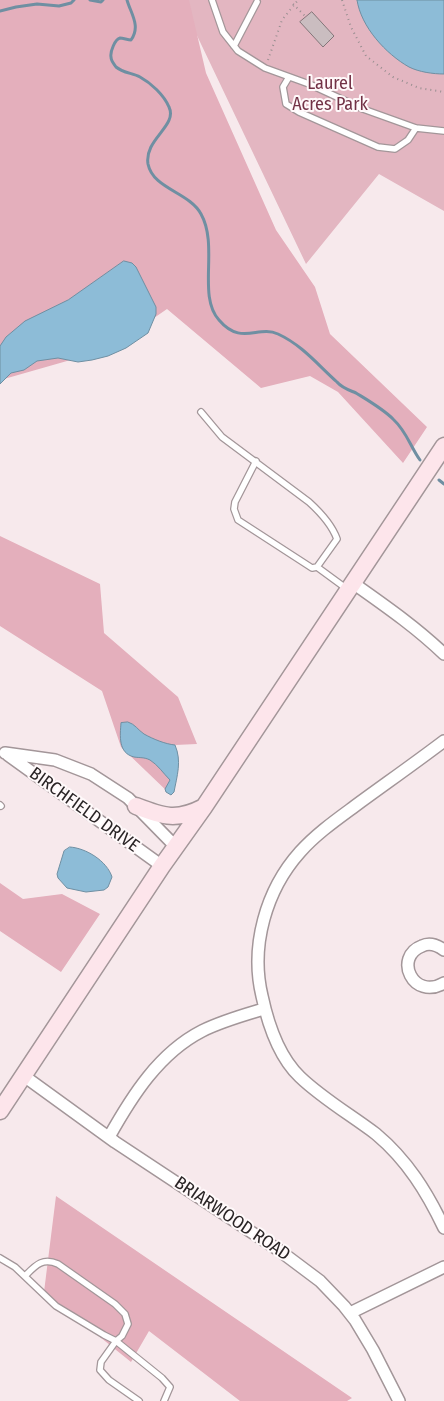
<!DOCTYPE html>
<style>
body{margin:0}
canvas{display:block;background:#f7e9ec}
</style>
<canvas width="444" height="1401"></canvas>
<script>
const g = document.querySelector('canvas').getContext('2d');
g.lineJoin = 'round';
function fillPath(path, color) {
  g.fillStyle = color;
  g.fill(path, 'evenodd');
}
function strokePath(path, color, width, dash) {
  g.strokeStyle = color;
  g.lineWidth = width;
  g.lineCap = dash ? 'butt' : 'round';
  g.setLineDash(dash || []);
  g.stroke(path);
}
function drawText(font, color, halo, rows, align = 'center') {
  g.font = font + ' "Fira Sans Condensed",sans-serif';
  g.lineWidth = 4;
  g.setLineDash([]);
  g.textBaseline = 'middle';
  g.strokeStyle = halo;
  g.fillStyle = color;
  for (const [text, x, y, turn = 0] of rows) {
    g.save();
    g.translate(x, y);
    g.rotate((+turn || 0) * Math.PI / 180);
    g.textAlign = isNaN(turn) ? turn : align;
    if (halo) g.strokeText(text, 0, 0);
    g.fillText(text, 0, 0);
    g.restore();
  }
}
const green = new Path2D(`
 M180 0H444V211L379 174 306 264Z`);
const forest = new Path2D(`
 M0 0H189L206 73 276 230 315 287 330 334 427 427 403 463 338 392 310 376 261 388 167 309 109 349 4 379 0 383Z
 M0 536 100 584 104 633 178 697 197 744 175 745 171 795 121 747 102 691 0 626Z
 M0 883 23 899 62 894 100 914 61 972 0 931Z
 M56 1196 352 1398 347 1401H240L149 1331 131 1362 44 1292Z`);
const water = new Path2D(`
 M357 0H444V74C433 74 419 72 409 67 386 54 361 27 357 0Z
 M124 261 132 263 136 267 156 307V314L148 333 126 348 108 356 92 360 78 362 58 358 37 361 24 370 11 373 0 384V346L6 337 25 321 68 300Z
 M128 722C135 724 138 730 144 734 153 739 165 744 175 745 182 761 177 776 174 792L171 795 166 792 165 789 170 780C163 773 158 765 150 760 144 757 140 758 134 757 118 753 120 736 121 723Z
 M70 847C86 848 107 861 112 877L108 887 104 890 86 892 67 888 58 878 57 874 64 851Z`);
const stream = new Path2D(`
 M90 0 101 2 103 0
 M127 0C131 14 141 26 131 40 128 40 123 38 120 38 115 39 110 52 111 57 111 61 114 64 116 67 123 73 133 73 140 77 151 83 164 95 169 107 178 126 144 139 148 164 153 189 189 192 201 214 219 246 197 296 219 320 241 346 258 325 278 334 302 345 318 365 337 382 342 388 349 390 356 393 369 401 383 409 393 419 407 432 410 446 420 460
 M0 11 16 7 37 4 59 6 71 3 74 0
 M439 480 444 484`);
const building = new Path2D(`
 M312 12 334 36 323 47 300 22Z`);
const path = new Path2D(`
 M342 0 351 27 366 56 393 77 419 88 444 92
 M293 4 305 16
 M268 60 282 20 298 0`);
const lane = new Path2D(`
 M212 0 223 32 238 51 265 68 309 84 363 109 416 128 444 131
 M234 46 257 2
 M289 77 283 87 286 104 299 112 378 147 395 149 408 140 416 128
 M201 412 222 437 309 502C320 512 332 525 337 539L317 567
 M256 461 235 502 234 509 238 520 312 568 317 567 347 589
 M0 805 1 806
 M0 1258 15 1267 56 1306 104 1335 116 1341 122 1336 128 1324 125 1314 115 1304 58 1264C42 1257 35 1266 25 1276
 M139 1401 109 1380 100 1370 101 1362 116 1341 162 1378 170 1387 164 1401`);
const street = new Path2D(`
 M353 583C384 605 416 627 444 654
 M444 741C415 763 385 784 355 806 336 820 316 834 300 852 266 890 250 946 262 996 268 1024 279 1057 300 1077 323 1099 351 1115 376 1134 407 1160 427 1192 444 1228
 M5 753 55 760 91 774 128 798 176 847
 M8 755 162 866
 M444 950C437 945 430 942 422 946 393 957 413 1001 444 983
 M24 1076 115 1142 280 1251 320 1281 344 1306 355 1320 373 1350 399 1401
 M109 1137C132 1096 159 1053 202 1031 222 1021 244 1015 264 1009
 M350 1313 444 1267`);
const secondary = new Path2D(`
 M136 806C164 817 177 821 204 807
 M0 1111 162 866 204 807 444 446`);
const parkNames = [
 ["Laurel",330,84],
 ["Acres Park",330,105]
];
const streetNames = [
 ["BIRCHFIELD DRIVE",84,810,36],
 ["BRIARWOOD ROAD",232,1219,34]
];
fillPath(green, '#e3b6c1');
fillPath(forest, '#e4afbc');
fillPath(water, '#8dbcd7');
strokePath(water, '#6f8fa2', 1);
strokePath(stream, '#6f8fa2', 3);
fillPath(building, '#cabdc0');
strokePath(building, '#837679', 1);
strokePath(lane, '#a39699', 8);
strokePath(street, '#a39699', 14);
strokePath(secondary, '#a39699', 19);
strokePath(path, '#988e90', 2, [1, 4]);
strokePath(lane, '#fff', 5.5);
strokePath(street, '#fff', 11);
strokePath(secondary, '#fde5eb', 16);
drawText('18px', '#723246', '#fff9fa', parkNames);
drawText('18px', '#2a2526', '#fff9fa', streetNames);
</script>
